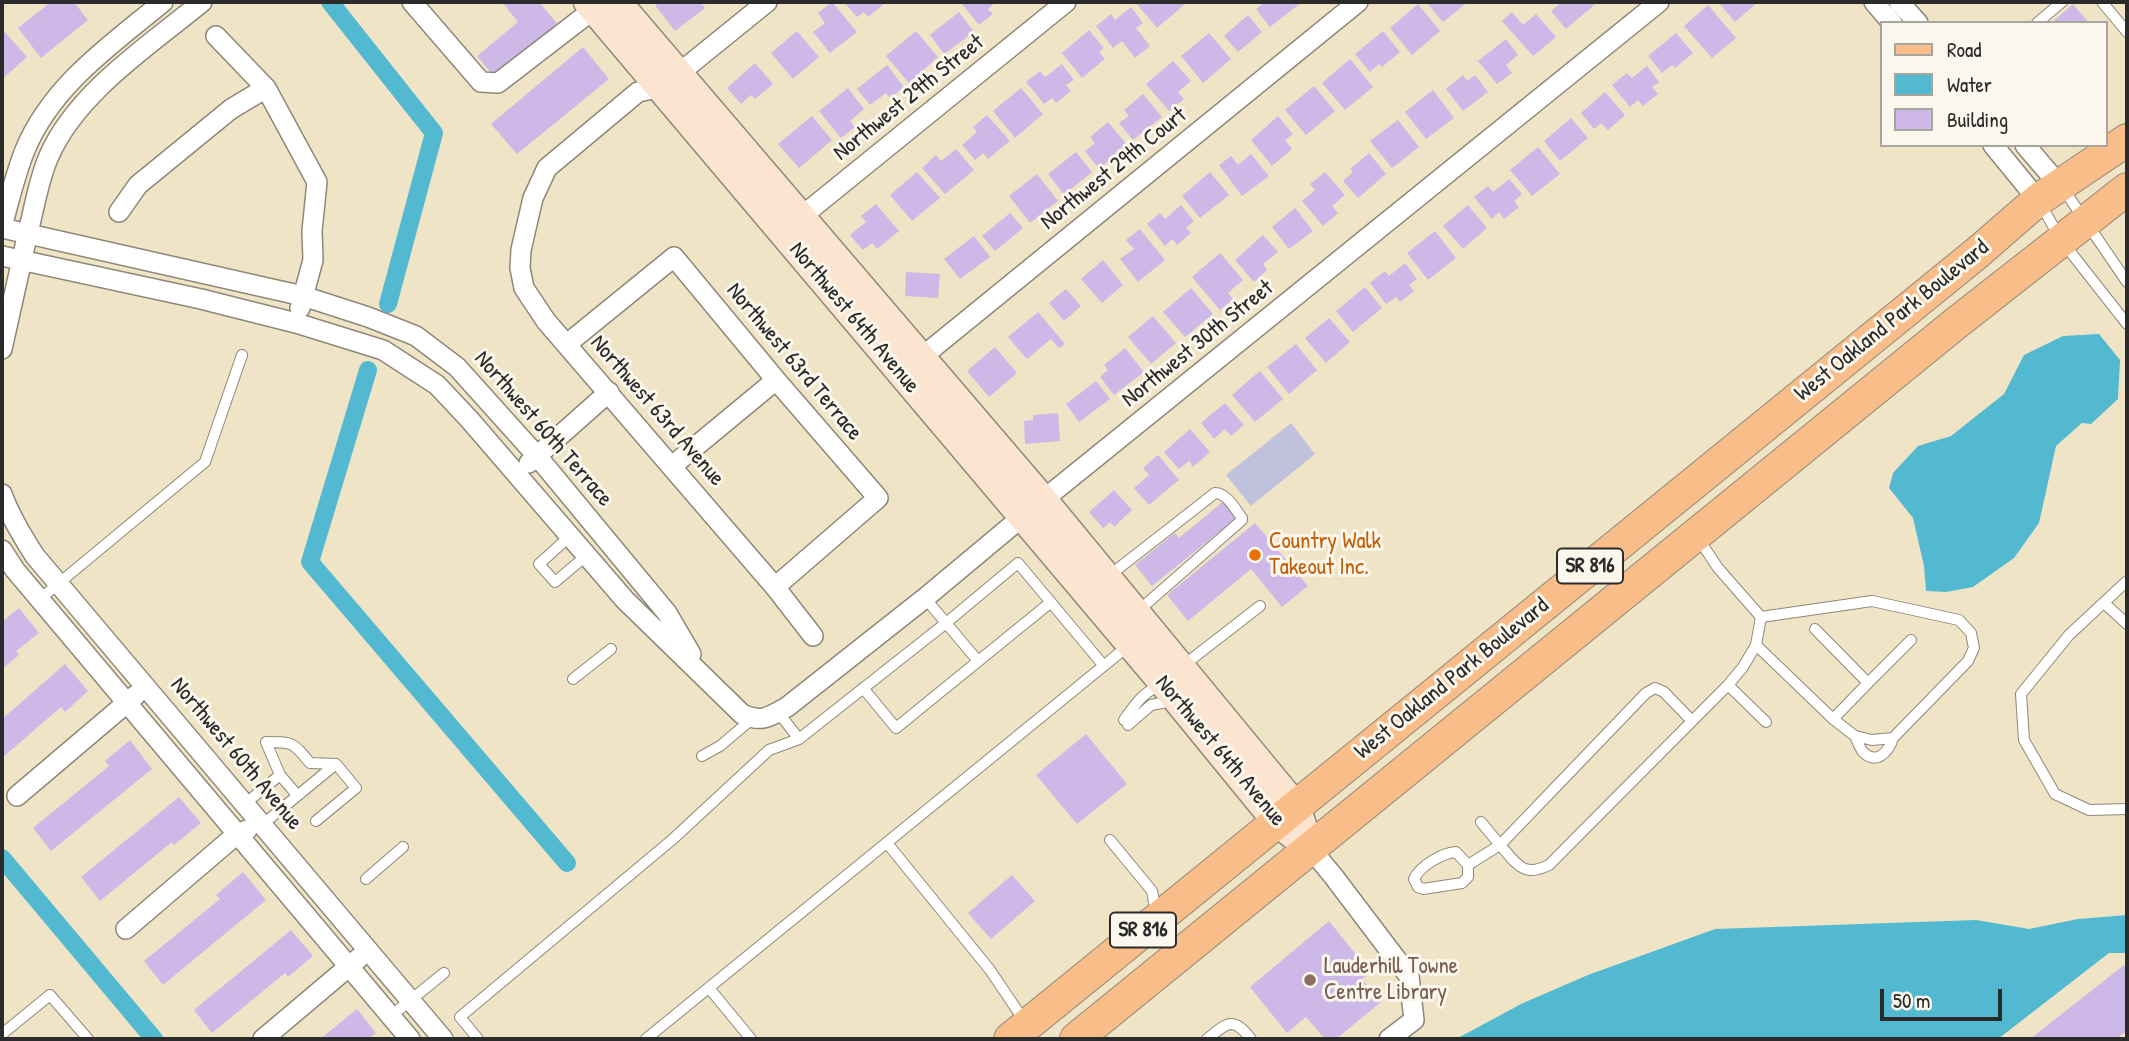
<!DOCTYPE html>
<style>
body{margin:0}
#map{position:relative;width:2129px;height:1041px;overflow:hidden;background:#f0e4c7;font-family:"Patrick Hand",sans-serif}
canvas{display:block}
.frame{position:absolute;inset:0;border:4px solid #2b2b2b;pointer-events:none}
.legend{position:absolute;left:1880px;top:21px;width:228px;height:126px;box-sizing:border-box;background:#fbf7ec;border:2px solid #a8a59f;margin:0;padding:9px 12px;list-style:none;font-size:21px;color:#2b2b2b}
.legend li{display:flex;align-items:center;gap:14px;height:35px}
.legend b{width:35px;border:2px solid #a8a59f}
.scale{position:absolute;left:1880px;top:989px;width:122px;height:32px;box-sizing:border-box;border:4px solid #2b2b2b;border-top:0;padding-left:9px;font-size:21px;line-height:24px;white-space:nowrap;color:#2b2b2b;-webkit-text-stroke:5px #fbf7ec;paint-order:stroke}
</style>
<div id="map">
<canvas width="2129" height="1041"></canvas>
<div class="frame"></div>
<ul class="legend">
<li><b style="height:9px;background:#f8bd89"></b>Road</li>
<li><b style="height:19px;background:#53b9d1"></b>Water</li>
<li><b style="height:19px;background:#cdb8e8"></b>Building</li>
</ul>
<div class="scale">50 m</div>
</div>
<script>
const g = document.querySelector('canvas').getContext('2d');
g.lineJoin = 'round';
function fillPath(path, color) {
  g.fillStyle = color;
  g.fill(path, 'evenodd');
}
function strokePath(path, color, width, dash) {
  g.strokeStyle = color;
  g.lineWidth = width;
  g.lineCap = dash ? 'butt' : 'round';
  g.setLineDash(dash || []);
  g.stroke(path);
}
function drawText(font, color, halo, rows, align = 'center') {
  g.font = font + ' "Patrick Hand",sans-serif';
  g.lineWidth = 6;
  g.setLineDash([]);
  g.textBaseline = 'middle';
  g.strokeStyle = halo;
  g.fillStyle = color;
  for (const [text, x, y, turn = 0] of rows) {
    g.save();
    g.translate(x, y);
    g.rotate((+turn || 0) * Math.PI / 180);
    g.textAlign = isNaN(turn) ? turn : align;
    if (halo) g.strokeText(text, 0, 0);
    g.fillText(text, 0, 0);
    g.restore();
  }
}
const industrial = new Path2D(`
 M1291 423 1315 454 1251 506 1226 475Z`);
const water = new Path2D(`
 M2099 334 2120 360 2118 399 2091 424 2082 423 2056 446 2039 523 2014 558 1973 587 1946 592 1926 591 1924 566 1913 518 1889 488 1893 473 1918 446 1951 436 2004 394 2024 355 2063 336Z
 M2127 915V953H2109L1998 1039H1456L1523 1003 1588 975 1715 929 1976 920 2029 929 2078 919Z`);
const canal = new Path2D(`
 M330 2 434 133 388 304
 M368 370 310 562 567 863
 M2 858 154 1039`);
const building = new Path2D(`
 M51 2H74L88 20 41 58 18 28Z
 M502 2H539L560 27 497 80 477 56 518 22Z
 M660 2H700L705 8 675 31 655 5Z
 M832 2 857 32 830 53 813 32 825 23 818 13Z
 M844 2H880L883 5 868 17 864 12 857 17Z
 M965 2H996L988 9 993 14 979 25 962 4Z
 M1140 2H1181L1184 5 1157 28 1137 4Z
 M1265 2H1302L1270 27 1256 9Z
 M1426 2H1468L1443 22Z
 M1562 2H1591L1594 5 1566 29 1551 11Z
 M1718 2H1758L1735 22Z
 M1418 4 1440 31 1412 55 1390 28Z
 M2073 4 2089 23H2051Z
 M1708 5 1736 38 1712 58 1684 26Z
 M1131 7 1143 23 1136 28 1150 46 1135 58 1122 41 1113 48 1096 26 1111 14 1115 20Z
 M959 12 974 32 944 54 930 35Z
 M1512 12 1523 25 1536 14 1556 37 1533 56 1502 21Z
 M1248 15 1262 32 1238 52 1224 36Z
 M2 29 27 57 2 79Z
 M1089 30 1104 48 1099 52 1105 59 1082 78 1062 53Z
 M797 31 819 57 793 79 771 53Z
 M916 31 938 57 909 83 886 56Z
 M1383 31 1400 52 1382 67 1379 64 1370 72 1355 54Z
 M1209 33 1231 59 1203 83 1181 56Z
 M1676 33 1693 53 1675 68 1672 65 1662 73 1648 56Z
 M1506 39 1518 55 1506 65 1512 73 1497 84 1478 61Z
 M583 47 609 79 517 154 491 124Z
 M1350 59 1373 87 1345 110 1322 83Z
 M1173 61 1191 81 1178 92 1184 99 1169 111 1146 84Z
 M755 63 773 84 755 99 751 95 741 104 727 88Z
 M1062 64 1074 80 1066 85 1071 91 1056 103 1052 98 1044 104 1026 82 1040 71 1045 77Z
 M887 65 904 87 890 98 886 93 870 105 857 89Z
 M1647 66 1659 82 1652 87 1658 94 1643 106 1638 100 1630 107 1612 85 1627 73 1632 78Z
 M1463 75 1467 81 1475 75 1488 92 1463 111 1446 89Z
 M1314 86 1335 111 1306 135 1285 110Z
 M848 88 864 109 850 121 855 127 841 138 819 111Z
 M1021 88 1043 114 1015 138 993 111Z
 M1433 90 1454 118 1426 139 1405 112Z
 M1605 92 1625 115 1608 130 1601 123 1594 129 1581 113Z
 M1143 94 1162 117 1133 140 1119 123 1129 116 1124 110Z
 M987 115 1010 141 988 159 983 153 975 160 962 145 977 132 973 127Z
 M812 116 832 140 799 168 778 144Z
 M1278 116 1293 134 1285 140 1292 149 1272 166 1251 140Z
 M1571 118 1588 138 1560 161 1544 141Z
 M1398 120 1419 147 1392 168 1370 141Z
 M1108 122 1127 145 1099 169 1085 151 1095 143 1090 137Z
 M1538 147 1560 174 1532 196 1510 170Z
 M956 149 974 170 945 194 922 168 936 155 941 161Z
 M1076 152 1092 172 1064 195 1048 174Z
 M1369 153 1386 174 1358 198 1343 181 1353 172 1350 169Z
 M1251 154 1269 176 1242 196 1219 165 1231 156 1238 165Z
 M917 172 940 198 912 221 890 195Z
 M1210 172 1229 195 1200 218 1182 196Z
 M1325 172 1345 195 1332 206 1338 213 1323 226 1302 201 1315 190 1310 184Z
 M1037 174 1058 201 1030 223 1009 196Z
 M1509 179 1522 194 1514 201 1519 207 1504 219 1499 212 1492 219 1474 197 1488 186 1493 192Z
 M876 204 899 231 877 249 872 243 863 250 850 235 866 222 861 216Z
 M1181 205 1194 221 1186 228 1191 233 1177 245 1172 239 1165 246 1147 224 1160 213 1165 219Z
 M1468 205 1487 228 1463 249 1443 226Z
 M1295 208 1313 231 1289 249 1272 227Z
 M1010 213 1023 228 995 251 982 236Z
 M1140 229 1165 260 1138 282 1120 259 1134 249 1126 240Z
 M1435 231 1456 258 1428 280 1407 253Z
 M1263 235 1278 252 1263 264 1267 270 1254 282 1235 260Z
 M974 236 990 257 960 279 944 259Z
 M1220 253 1243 280 1228 293 1233 299 1220 310 1192 277Z
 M1103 260 1123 285 1102 303 1081 279Z
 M1405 263 1417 279 1409 285 1414 291 1400 302 1396 297 1386 304 1370 283 1385 271 1389 276Z
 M906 272 940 274 938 298 905 296Z
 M1365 287 1382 308 1353 332 1336 311Z
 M1191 288 1213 314 1185 337 1163 312Z
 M1066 289 1081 306 1064 321 1049 303Z
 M1038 312 1065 344 1059 348 1051 339 1027 359 1008 337Z
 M1153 316 1176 343 1151 364 1128 337Z
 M1329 318 1350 342 1326 363 1305 338Z
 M1296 344 1317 370 1289 394 1267 367Z
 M995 347 1017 373 989 397 967 371Z
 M1125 348 1144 372 1114 395 1100 377 1108 370 1104 365Z
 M1260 371 1283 399 1255 422 1232 395Z
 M1096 381 1110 399 1079 422 1066 404Z
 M1225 403 1244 425 1231 436 1225 429 1214 439 1201 423Z
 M1058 413 1060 441 1025 444 1024 421 1033 420V415Z
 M1190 429 1210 452 1193 467 1189 461 1179 469 1164 452Z
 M1158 455 1179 480 1149 505 1134 488 1149 475 1143 468Z
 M1114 490 1132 510 1114 527 1110 522 1103 528 1089 512Z
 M1225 500 1238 517 1152 586 1135 565 1175 533 1179 538Z
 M1255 523 1308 586 1282 607 1251 569 1188 621 1167 595Z
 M19 608 39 633 16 651 19 655 2 669V622Z
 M65 664 88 691 65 712 61 707 2 758V719Z
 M1086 734 1127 784 1077 824 1036 775Z
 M130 740 152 769 51 851 33 828 109 766 105 761Z
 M179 797 201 823 174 845 172 842 100 901 81 877Z
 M243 872 266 900 163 985 144 961 220 899 216 895Z
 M1012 875 1035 901 991 939 968 913Z
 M1329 921 1370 972 1362 979 1381 1002 1336 1039H1325L1306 1017 1287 1033 1250 987Z
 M291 930 313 956 288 977 285 973 212 1033 194 1010Z
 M2124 965 2127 970V1031L2116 1039H2030Z
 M357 1009 376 1033 368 1039H320Z`);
const lane = new Path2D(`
 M2102 2 2127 32
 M2037 23 2062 2
 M2062 187 2127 282
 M2040 203 2061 240 2127 324
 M570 536 539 564 555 582 587 555
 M1110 575 1215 493C1227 493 1235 509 1242 518V520L1145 605 1136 609
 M2127 581 2069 635 2021 694 2024 740 2055 794 2089 810 2127 809
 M41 598 205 462 242 355
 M925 598 946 623 1018 563 1104 666
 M2104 603 2127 624
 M1815 629 1868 683 1911 640
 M1756 645 1833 719 1855 736 1872 740 1893 738 1968 661 1974 648 1971 633 1959 620 1872 601 1761 617
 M1184 665 1260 606
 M573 679 611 649
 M1728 685 1766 722
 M863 688 896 728 1051 602
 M778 712 799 739 946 623 978 661
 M1833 719 1868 683
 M1124 720C1134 706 1144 690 1161 686
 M1692 721 1664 692 1655 688 1646 693 1500 845C1517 864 1523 878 1549 865L1728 685 1743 667 1756 645 1761 617 1718 568 1698 538
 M1128 725 1151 705 1172 701
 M1855 736C1857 741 1860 748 1863 752 1877 766 1889 751 1893 738
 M702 756 720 746 752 719
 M297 795 280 775 266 742C293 742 293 742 310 763L336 764 356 788 316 821
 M246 803 280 775
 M263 824 336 764
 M1110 840 1152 891 1156 912
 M887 843 990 970 1025 1022
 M1468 865V877L1462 883 1423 889 1418 887 1414 879C1420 866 1442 853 1456 852L1468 865 1500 845 1481 822
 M366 879 403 847
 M709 988 751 1039
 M391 1016 444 973
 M2 1034 50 995 88 1039
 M478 1039 460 1017 673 839 769 750 799 739
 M646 1039 1128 646
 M1207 1039C1228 1022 1233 1016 1251 1039`);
const street = new Path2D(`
 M412 2 481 82 498 83 594 9
 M767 2 662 87 638 92 547 168 533 198 521 250 520 268 524 288 546 321 775 587 813 636
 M1874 2 1892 23
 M1899 2 1918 23
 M216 36 266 88 317 182 312 231 313 260 300 308
 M1993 145 2038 200
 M2025 145 2060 186
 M119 212 138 185 231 109 266 88
 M791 225 1066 2
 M2 227C9 201 15 175 25 150 52 85 111 45 163 2
 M2 228 303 296 368 317 416 336 457 367 537 456 667 613 691 654
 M2 256 201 299 296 323 383 350 437 385 469 419 625 600 742 714C762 723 769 717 787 707L925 598 1022 517 1659 2
 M567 344 674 257 776 380 878 498 775 587
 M2 349C11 308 20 268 29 228 35 205 39 178 49 156 77 92 150 45 202 2
 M912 365 1358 2
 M529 463 609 392
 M672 466 776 380
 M2 494C10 516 22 536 35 556L443 1039
 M2 550 15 570 410 1039
 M17 796 136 695
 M1311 849 1334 877 1409 976 1414 1020 1389 1039
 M126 929 237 834 247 830
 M263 1039 359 958`);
const secondary = new Path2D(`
 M588 2 1165 685 1277 822 1311 849
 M617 2 1043 500 1296 807 1303 828`);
const primary = new Path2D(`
 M1010 1039 1977 253 2038 200 2127 140
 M1076 1039 1955 324 2127 189`);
const markers = [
 [1255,555,7,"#e8710a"],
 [1310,980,7,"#8d6e63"]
];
const shields = [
 [1590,566,66],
 [1143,930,66]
];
const shieldNames = [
 ["SR 816",1590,566],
 ["SR 816",1143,930]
];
const streetNames = [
 ["Northwest 29th Street",909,98,-39],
 ["Northwest 29th Court",1114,169,-39],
 ["Northwest 64th Avenue",854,318,50],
 ["West Oakland Park Boulevard",1892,321,-39],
 ["Northwest 30th Street",1198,344,-39],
 ["Northwest 63rd Terrace",794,362,50],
 ["Northwest 63rd Avenue",657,411,49],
 ["Northwest 60th Terrace",543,429,49],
 ["West Oakland Park Boulevard",1452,679,-39],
 ["Northwest 64th Avenue",1220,751,50],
 ["Northwest 60th Avenue",236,754,50]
];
const foodNames = [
 ["Country Walk",1269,542],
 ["Takeout Inc.",1269,568]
];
const educationNames = [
 ["Lauderhill Towne",1324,967],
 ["Centre Library",1324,993]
];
fillPath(industrial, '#c0c2dd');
fillPath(water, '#53b9d1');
strokePath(canal, '#53b9d1', 18);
fillPath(building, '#cdb8e8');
strokePath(lane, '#8e8879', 12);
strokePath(street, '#8e8879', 22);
strokePath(secondary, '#8e8879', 31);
strokePath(primary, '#8e8879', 34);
strokePath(lane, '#fff', 10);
strokePath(street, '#fff', 19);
strokePath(secondary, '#fce5d0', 28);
strokePath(primary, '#f8bd89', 32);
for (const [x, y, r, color] of markers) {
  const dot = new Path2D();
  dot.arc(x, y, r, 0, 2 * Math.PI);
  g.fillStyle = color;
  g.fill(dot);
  strokePath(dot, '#fbf7ec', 2.5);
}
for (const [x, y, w] of shields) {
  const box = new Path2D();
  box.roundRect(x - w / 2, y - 17.5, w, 35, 5);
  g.fillStyle = '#fbf7ec';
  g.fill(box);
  strokePath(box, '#2b2b2b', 2);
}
drawText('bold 21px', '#2b2b2b', null, shieldNames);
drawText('23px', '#2b2b2b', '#fbf7ec', streetNames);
drawText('23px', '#c56008', '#fbf7ec', foodNames, 'left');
drawText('23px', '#785e54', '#fbf7ec', educationNames, 'left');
</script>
